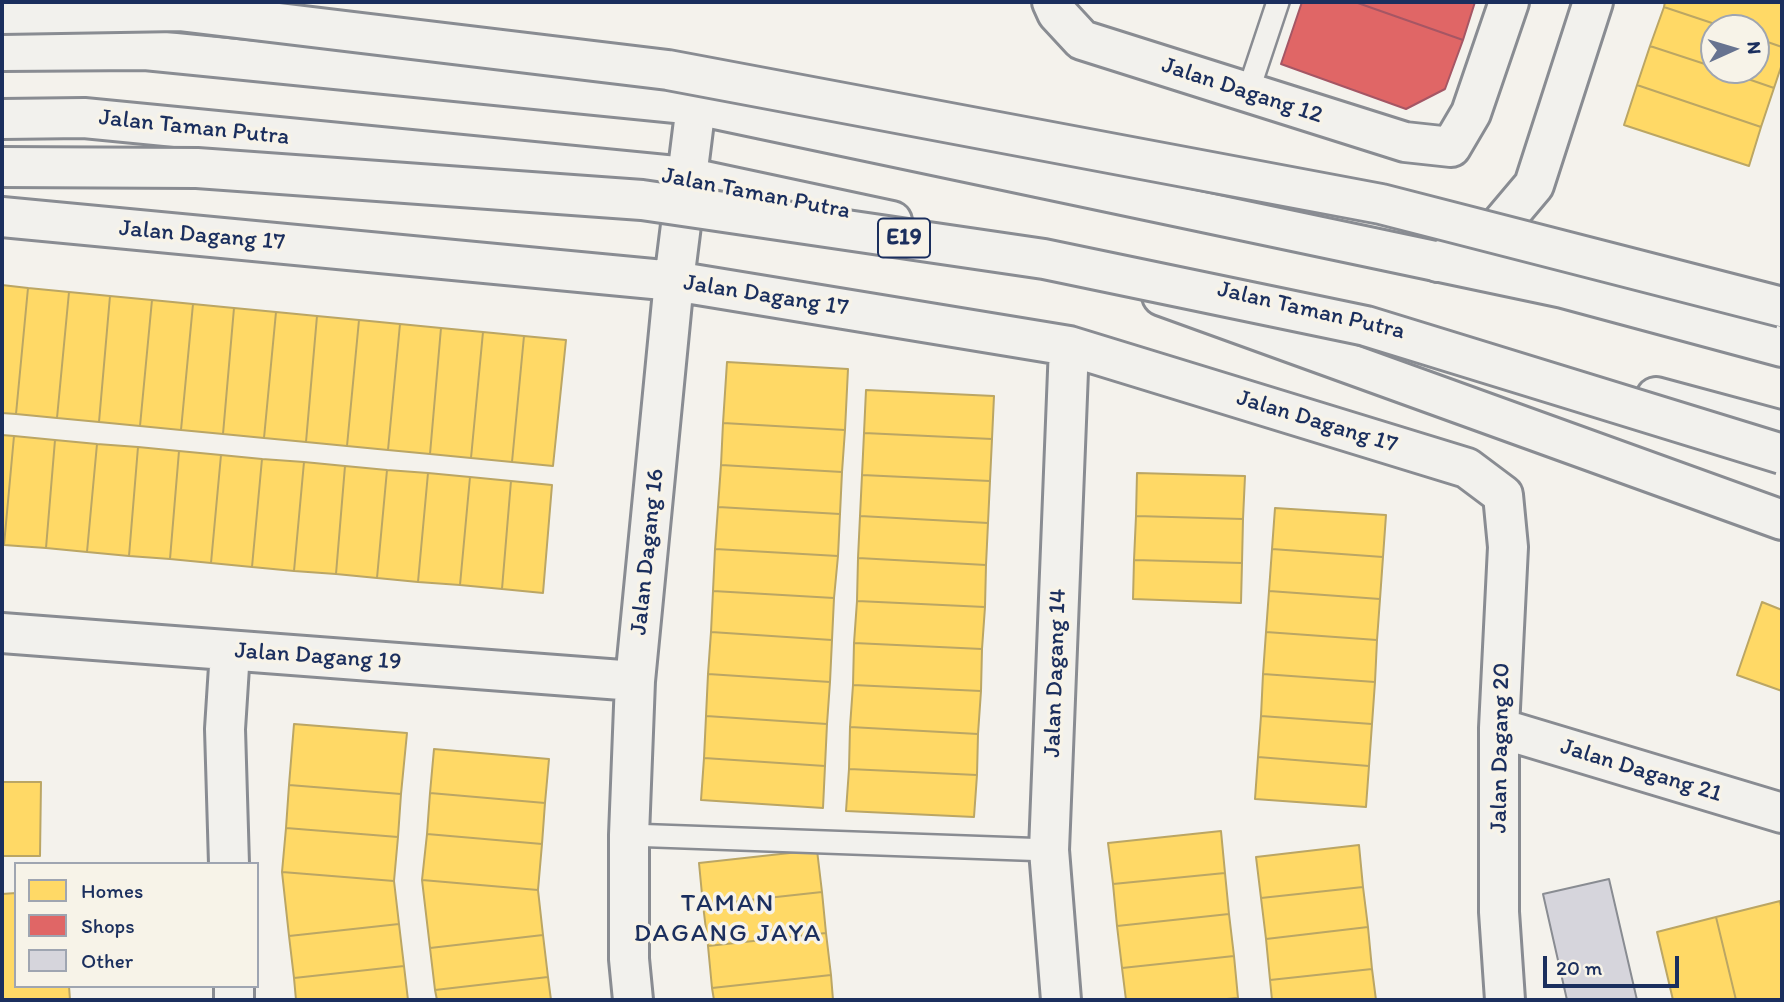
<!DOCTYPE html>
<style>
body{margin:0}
#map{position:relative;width:1784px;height:1002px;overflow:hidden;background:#f4f2ec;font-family:Itim,sans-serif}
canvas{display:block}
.frame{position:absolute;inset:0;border:4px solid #1b2f5e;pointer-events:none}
.legend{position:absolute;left:14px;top:862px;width:245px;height:126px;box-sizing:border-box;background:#f7f3e8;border:2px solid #9fa5b1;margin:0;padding:9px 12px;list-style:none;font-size:21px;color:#1b2f5e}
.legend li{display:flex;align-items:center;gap:14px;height:35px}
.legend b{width:35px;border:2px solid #9fa5b1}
.north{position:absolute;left:1700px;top:14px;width:70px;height:70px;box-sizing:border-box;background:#f7f3e8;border:2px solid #9fa5b1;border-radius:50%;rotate:86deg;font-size:19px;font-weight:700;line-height:28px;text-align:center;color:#1b2f5e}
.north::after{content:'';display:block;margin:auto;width:24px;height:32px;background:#677390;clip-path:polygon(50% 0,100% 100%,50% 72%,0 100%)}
.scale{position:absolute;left:1543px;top:956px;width:136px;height:32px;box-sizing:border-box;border:4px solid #1b2f5e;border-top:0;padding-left:9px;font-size:21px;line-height:24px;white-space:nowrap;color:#1b2f5e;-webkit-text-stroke:5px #f7f3e8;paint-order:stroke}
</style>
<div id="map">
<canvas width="1784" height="1002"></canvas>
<div class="frame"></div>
<ul class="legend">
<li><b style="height:19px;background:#ffd966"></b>Homes</li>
<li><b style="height:19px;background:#e06666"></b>Shops</li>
<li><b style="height:19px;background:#d6d5dc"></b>Other</li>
</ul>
<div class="north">N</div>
<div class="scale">20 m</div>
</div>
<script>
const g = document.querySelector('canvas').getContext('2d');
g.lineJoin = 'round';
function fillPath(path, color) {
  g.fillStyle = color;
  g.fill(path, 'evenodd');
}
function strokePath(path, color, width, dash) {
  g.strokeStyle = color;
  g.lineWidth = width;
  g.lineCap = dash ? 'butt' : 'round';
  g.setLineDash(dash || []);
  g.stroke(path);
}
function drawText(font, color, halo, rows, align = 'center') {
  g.font = font + ' Itim,sans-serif';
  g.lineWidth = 7;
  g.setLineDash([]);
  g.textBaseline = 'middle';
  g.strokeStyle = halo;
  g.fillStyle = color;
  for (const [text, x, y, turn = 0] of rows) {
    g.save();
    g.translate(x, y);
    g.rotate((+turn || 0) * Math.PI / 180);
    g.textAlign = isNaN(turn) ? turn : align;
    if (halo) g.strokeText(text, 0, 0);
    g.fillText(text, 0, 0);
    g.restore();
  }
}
const homes = new Path2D(`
 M1665 2 1782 3V47L1756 38V28H1727L1664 7Z
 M1664 7 1727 28H1714V67L1650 46Z
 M1756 38 1782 47V64L1774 88 1722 70H1756Z
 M1650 46 1714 67V70H1722L1774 88 1761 127 1637 85Z
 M1637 85 1761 127 1749 166 1624 125Z
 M2 285 28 288 16 414 2 413Z
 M28 288 69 292 57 418 16 414Z
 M69 292 110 296 99 422 57 418Z
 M110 296 152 300 140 426 99 422Z
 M152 300 193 304 181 430 140 426Z
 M193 304 234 308 223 434 181 430Z
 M234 308 276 312 264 438 223 434Z
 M276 312 317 316 306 442 264 438Z
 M317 316 359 320 347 446 306 442Z
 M359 320 400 324 388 450 347 446Z
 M400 324 441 328 430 454 388 450Z
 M441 328 483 332 471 458 430 454Z
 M483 332 524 336 512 462 471 458Z
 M524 336 566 340 553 466 512 462Z
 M727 362 848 369 845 430 723 423Z
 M866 390 994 396 992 439 864 433Z
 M723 423 845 430 842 472 721 465Z
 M864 433 992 439 990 481 862 475Z
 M2 435 14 436 4 545 2 544Z
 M14 436 55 440 46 548 4 545Z
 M55 440 97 444 87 552 46 548Z
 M97 444 138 447 129 556 87 552Z
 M138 447 179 451 170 559 129 556Z
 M179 451 221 455 211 563 170 559Z
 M221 455 262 459 252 567 211 563Z
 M262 459 304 462 294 571 252 567Z
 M304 462 345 466 336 574 294 571Z
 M721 465 842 472 840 514 718 507Z
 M345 466 387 470 377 578 336 574Z
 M387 470 428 473 418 582 377 578Z
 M428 473 470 477 460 585 418 582Z
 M1137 473 1245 476 1243 519 1136 516Z
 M862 475 990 481 988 523 860 516Z
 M470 477 511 481 502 589 460 585Z
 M511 481 552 485 543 593 502 589Z
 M718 507 840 514 838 556 715 549Z
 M1275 508 1386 515 1383 557 1272 549Z
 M860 516 988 523 986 565 858 558Z
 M1136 516 1243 519 1242 563 1134 560Z
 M715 549 838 556 834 598 713 591Z
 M1272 549 1383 557 1380 599 1269 591Z
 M858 558 986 565 985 607 857 601Z
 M1134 560 1242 563 1241 603 1133 599Z
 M713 591 834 598 832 640 711 632Z
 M1269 591 1380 599 1377 640 1266 632Z
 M857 601 985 607 982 649 854 643Z
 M1762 602 1782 610V691L1737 675Z
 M711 632 832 640 830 682 708 674Z
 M1266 632 1377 640 1375 682 1263 674Z
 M854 643 982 649 981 691 853 685Z
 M708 674 830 682 827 724 706 716Z
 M1263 674 1375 682 1372 724 1261 716Z
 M853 685 981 691 978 734 850 727Z
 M706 716 827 724 825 766 704 758Z
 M1261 716 1372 724 1369 766 1258 757Z
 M294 724 407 733 401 794 289 785Z
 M850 727 978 734 977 775 849 769Z
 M434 749 549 759 545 803 430 793Z
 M1258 757 1369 766 1366 807 1255 799Z
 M704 758 825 766 823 808 701 800Z
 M849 769 977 775 974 817 846 811Z
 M2 782H41L40 856H2Z
 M289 785 401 794 398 837 286 828Z
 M430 793 545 803 542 844 427 834Z
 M286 828 398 837 394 881 282 872Z
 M1221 831 1225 873 1113 884 1108 843Z
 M427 834 542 844 538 890 422 880Z
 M1359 845 1363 887 1261 898 1256 857Z
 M817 850 822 892 703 905 699 863Z
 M282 872 394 881 399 924 289 936Z
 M1225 873 1229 914 1117 926 1113 884Z
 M422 880 538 890 543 935 430 948Z
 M1363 887 1368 927 1266 939 1261 898Z
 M822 892 826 933 708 946 703 905Z
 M16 893V986H69L70 1000H2V894Z
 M1780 901 1782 912V1000H1736L1716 917Z
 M1229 914 1234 956 1122 968 1117 926Z
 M1716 917 1736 1000H1673L1657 932Z
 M399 924 404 966 294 978 289 936Z
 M1368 927 1372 969 1270 980 1266 939Z
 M826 933 831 975 712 988 708 946Z
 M543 935 548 977 435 990 430 948Z
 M1234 956 1238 998 1216 1000H1126L1122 968Z
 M404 966 408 1000H296L294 978Z
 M1372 969 1376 1000H1272L1270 980Z
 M831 975 833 1000H714L712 988Z
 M548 977 551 1000H437L435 990Z`);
const shops = new Path2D(`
 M1302 2H1355L1463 40 1445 89 1406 109 1281 64Z
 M1355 2H1475L1463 40Z`);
const building = new Path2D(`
 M1609 879 1637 1000H1567L1543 894Z`);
const service = new Path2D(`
 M1248 92 1278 2
 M629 835 1049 850`);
const minor = new Path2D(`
 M1052 2 1057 13 1082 40 1405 142 1451 147 1471 113 1509 2
 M2 217 674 281 1069 346 1467 468 1503 495 1508 547 1499 728V912L1505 1000
 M1438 262 1491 236 1534 185 1593 2
 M2 633 635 681
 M1499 728 1782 813
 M229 864 225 729 230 651
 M234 986V1000
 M633 1000 629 959V835L635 681 674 281 696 105
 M1061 1000 1049 850 1069 346`);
const tertiary = new Path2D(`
 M2 51 145 50 696 105 1563 288 1782 347
 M2 119 84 118 686 177 892 221
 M1656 397 1782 431`);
const motorway = new Path2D(`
 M1162 296 1782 520`);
const motorwayBridge = new Path2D(`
 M2 14 179 11 668 70 1381 204 1782 307
 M2 167 197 168 642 200 1044 259 1366 326 1782 454`);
const shields = [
 [904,238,52]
];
const shieldNames = [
 ["E19",904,238]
];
const streetNames = [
 ["Jalan Dagang 12",1242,91,18],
 ["Jalan Taman Putra",194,128,6],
 ["Jalan Taman Putra",756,194,11],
 ["Jalan Dagang 17",202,236,5],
 ["Jalan Dagang 17",766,296,9],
 ["Jalan Taman Putra",1311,311,13],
 ["Jalan Dagang 17",1317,422,17],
 ["Jalan Dagang 16",648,552,-84],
 ["Jalan Dagang 19",318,657,4],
 ["Jalan Dagang 14",1056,673,-88],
 ["Jalan Dagang 20",1501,748,-89],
 ["Jalan Dagang 21",1641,771,17]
];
const neighbourhoodNames = [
 ["TAMAN",728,904],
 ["DAGANG JAYA",728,934]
];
fillPath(homes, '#ffd966');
strokePath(homes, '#bba664', 2);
fillPath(shops, '#e06666');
strokePath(shops, '#a55664', 2);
fillPath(building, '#d6d5dc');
strokePath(building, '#898c92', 2);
strokePath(service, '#898c92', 26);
strokePath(minor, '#898c92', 44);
strokePath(tertiary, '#898c92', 44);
strokePath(motorway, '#898c92', 44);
strokePath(service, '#f2f1ed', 21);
strokePath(minor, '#f2f1ed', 38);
strokePath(tertiary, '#f2f1ed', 38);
strokePath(motorway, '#f2f1ed', 38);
strokePath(motorwayBridge, '#898c92', 44, []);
strokePath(motorwayBridge, '#f2f1ed', 38);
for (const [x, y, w] of shields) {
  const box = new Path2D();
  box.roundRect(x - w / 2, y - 19.5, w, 39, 5);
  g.fillStyle = '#f7f3e8';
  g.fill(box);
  strokePath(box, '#1b2f5e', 2);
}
drawText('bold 23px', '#1b2f5e', null, shieldNames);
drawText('24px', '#1b2f5e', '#f7f3e8', streetNames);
g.letterSpacing = '2px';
drawText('26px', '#1b2f5e', '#f7f3e8', neighbourhoodNames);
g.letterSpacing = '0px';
</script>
